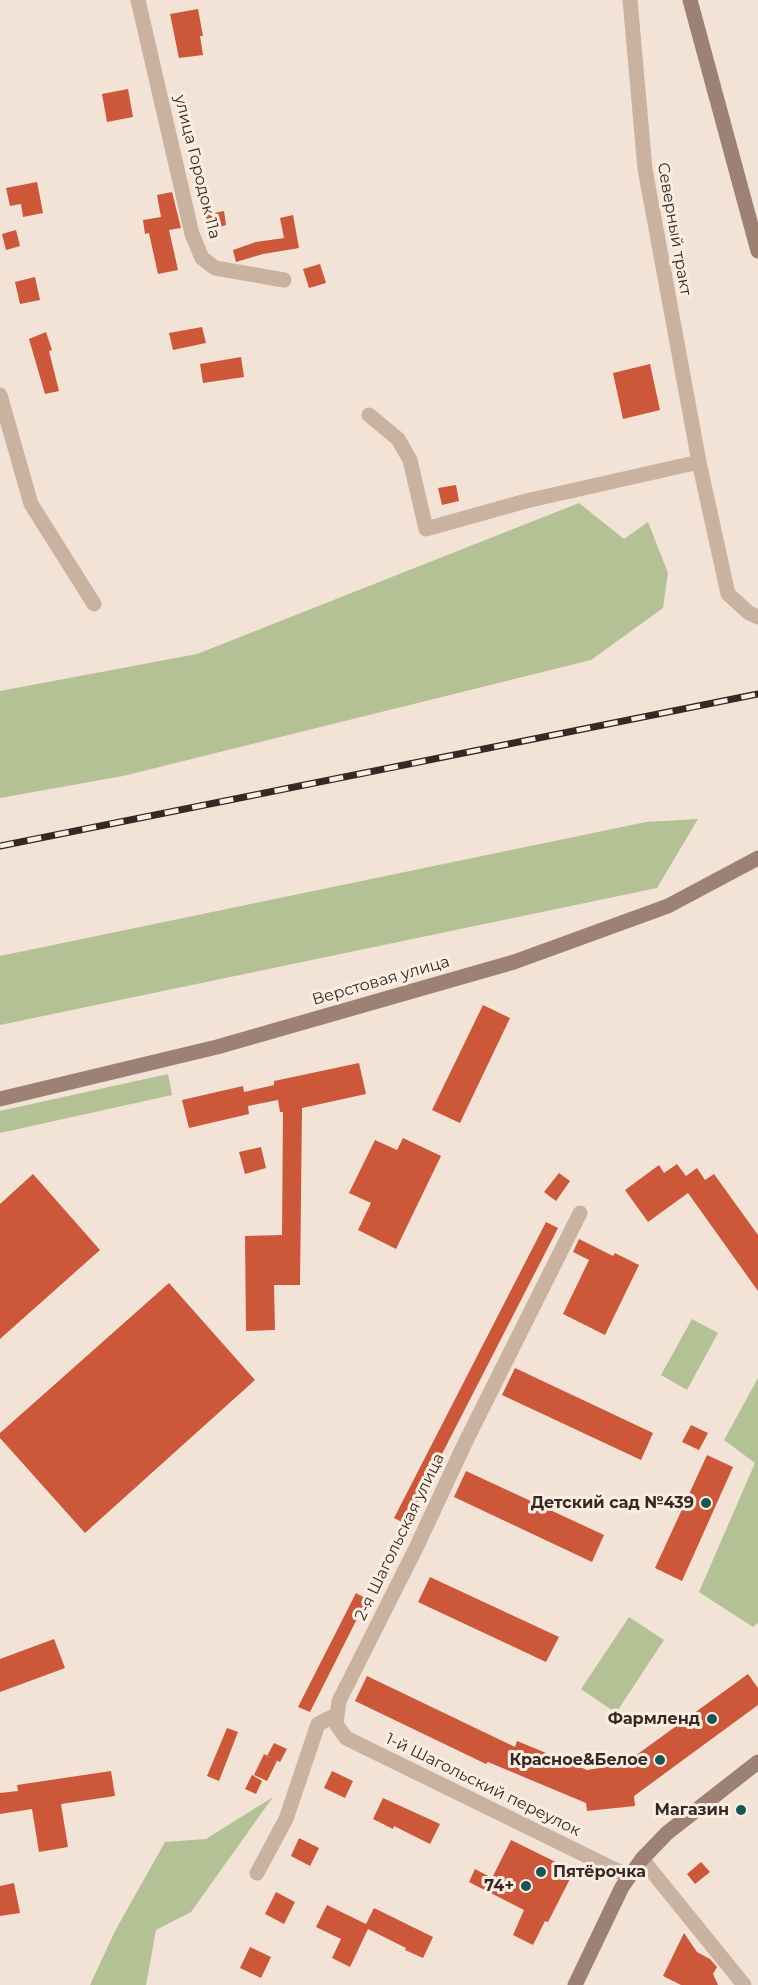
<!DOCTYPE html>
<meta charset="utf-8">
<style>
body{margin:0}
canvas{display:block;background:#f2e3d6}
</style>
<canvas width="758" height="1985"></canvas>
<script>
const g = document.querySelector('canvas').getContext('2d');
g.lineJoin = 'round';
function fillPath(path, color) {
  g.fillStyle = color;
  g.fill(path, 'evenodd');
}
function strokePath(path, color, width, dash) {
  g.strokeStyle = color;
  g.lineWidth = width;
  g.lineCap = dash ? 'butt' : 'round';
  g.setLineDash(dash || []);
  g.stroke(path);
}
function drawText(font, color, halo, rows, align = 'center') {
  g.font = font + ' Montserrat,sans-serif';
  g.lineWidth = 6;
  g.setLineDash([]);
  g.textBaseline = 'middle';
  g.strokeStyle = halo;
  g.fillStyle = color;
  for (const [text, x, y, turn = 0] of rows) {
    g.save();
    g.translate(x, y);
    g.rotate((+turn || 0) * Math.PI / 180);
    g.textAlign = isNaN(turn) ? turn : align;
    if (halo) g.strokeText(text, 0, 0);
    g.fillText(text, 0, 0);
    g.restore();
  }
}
const green = new Path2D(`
 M579 503 624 539 648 522 668 573 663 608 591 660 123 776 0 798V691L197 654Z
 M698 819 657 888 0 1025V956L646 822Z
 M168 1074 172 1095 0 1133V1111Z
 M692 1319 718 1333 687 1390 661 1375Z
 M758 1378V1623L753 1627 699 1592 755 1463 724 1440Z
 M629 1617 664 1640 616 1713 581 1689Z
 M273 1797 191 1912 156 1930 146 1985H90L115 1931 165 1842 206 1839Z`);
const building = new Path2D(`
 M198 9 203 36H200L203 55 179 58 170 14Z
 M128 89 133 117 107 122 102 94Z
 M37 182 43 213 23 217 21 204 10 206 6 188Z
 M172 192 181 228 169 230 178 270 158 274 149 233 145 234 143 220 161 217 157 195Z
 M224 211 226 225 210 231 205 215Z
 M293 215 299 248 263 254 236 262 233 250 256 242 284 238 280 218Z
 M16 230 20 246 6 250 2 234Z
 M320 264 326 283 309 288 303 269Z
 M35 277 40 300 20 304 15 282Z
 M202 327 206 343 173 350 169 333Z
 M46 332 52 350 49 351 59 391 45 394 29 339Z
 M241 357 244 377 203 383 200 364Z
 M650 364 660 410 623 419 613 373Z
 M456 485 459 501 442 505 438 488Z
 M483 1005 510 1018 460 1123 432 1110Z
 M359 1063 366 1094 302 1108 300 1285H274L275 1330 246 1331 245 1236 282 1235 283 1112H280L278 1100 248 1106 249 1114 189 1128 182 1100 243 1086 244 1092 274 1085V1081Z
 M403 1138 441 1156 396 1249 358 1230 371 1203 349 1193 375 1140 397 1150Z
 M261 1147 266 1168 245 1174 239 1152Z
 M677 1164 686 1176 697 1168 705 1180 714 1174 758 1235V1291L688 1193 648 1222 625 1190 659 1165 664 1173Z
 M559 1173 570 1181 556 1201 544 1192Z
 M33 1174 100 1250 0 1339V1204Z
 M546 1222 558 1228 406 1524 394 1518Z
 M579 1239 613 1256 615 1253 639 1265 605 1335 563 1314 589 1260 573 1252Z
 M169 1283 255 1380 85 1533 0 1438V1433Z
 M515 1368 653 1433 641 1460 502 1395Z
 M691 1425 708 1433 699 1450 682 1442Z
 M707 1455 733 1467 682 1581 655 1568Z
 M466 1471 604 1535 592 1562 454 1497Z
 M430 1577 559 1637 546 1662 418 1602Z
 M356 1593 367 1599 310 1712 298 1707Z
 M54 1639 65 1668 0 1692V1659Z
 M748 1674 758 1688V1705L634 1796 635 1806 587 1811 586 1803 488 1762 486 1764 355 1701 367 1676 515 1747 517 1741 587 1770 624 1764Z
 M227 1728 238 1732 219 1781 207 1776Z
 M274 1743 287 1749 280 1762 267 1756Z
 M264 1754 277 1761 267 1781 254 1775Z
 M111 1771 115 1796 61 1804 68 1847 39 1852 32 1809 0 1814V1793L18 1791 17 1785Z
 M332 1771 353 1781 345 1798 324 1788Z
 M252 1775 262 1781 256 1794 245 1789Z
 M383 1798 440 1824 430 1844 394 1826 393 1829 373 1819Z
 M299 1838 319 1848 310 1866 291 1856Z
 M511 1840 574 1871 548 1922 545 1921 533 1945 513 1935 524 1910 469 1882 475 1869 492 1878Z
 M701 1862 710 1872 695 1884 687 1874Z
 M14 1883 20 1913 0 1916V1886Z
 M276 1892 295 1902 284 1924 265 1914Z
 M327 1905 366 1924 374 1908 433 1937 423 1958 405 1950 406 1948 368 1929 350 1967 332 1958 341 1939 316 1927Z
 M684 1933 697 1952 710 1959 717 1967 713 1974 718 1985H681L663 1976Z
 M250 1947 271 1957 261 1978 240 1968Z`);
const street = new Path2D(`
 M138 0 192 234 202 258 215 268 284 280
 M630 0 645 169 699 462 728 594 749 613 758 617
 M0 395 31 504 94 604
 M369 415 398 439 410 460 426 529 526 501 699 462
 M580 1213 466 1441 416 1548 339 1701 336 1724 346 1738 628 1876
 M642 1859 744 1985
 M257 1873 286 1819 318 1724 336 1715`);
const secondary = new Path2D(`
 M690 0 758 251
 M0 1099 217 1047 514 962 668 906 758 858
 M575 1985 622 1887 642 1859 667 1833 758 1762`);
const rail = new Path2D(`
 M0 846 758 694`);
const markers = [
 [706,1503,6,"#185557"],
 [712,1719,6,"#185557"],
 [660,1760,6,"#185557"],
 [741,1810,6,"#185557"],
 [541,1872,6,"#185557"],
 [526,1886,6,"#185557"]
];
const streetNames = [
 ["улица Городок 11а",197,167,76],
 ["Северный тракт",674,229,80],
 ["Верстовая улица",381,981,-16],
 ["2-я Шагольская улица",400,1537,-64],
 ["1-й Шагольский переулок",483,1785,26]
];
const poiNames = [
 ["Детский сад №439",694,1503],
 ["Фармленд",700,1719],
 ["Красное&Белое",648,1760],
 ["Магазин",729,1810],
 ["Пятёрочка",553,1872,"left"],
 ["74+",514,1886]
];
fillPath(green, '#b4c195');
fillPath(building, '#cc5739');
strokePath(street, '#cab2a1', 15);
strokePath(secondary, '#9d8173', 15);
strokePath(rail, '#342924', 7);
strokePath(rail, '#faeee2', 4.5, [14]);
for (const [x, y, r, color] of markers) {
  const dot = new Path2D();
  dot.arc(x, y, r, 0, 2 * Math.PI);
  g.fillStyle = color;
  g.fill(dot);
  strokePath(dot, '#faeee2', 2);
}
drawText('16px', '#342924', '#faeee2', streetNames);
drawText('bold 16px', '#342924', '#faeee2', poiNames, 'right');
</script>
